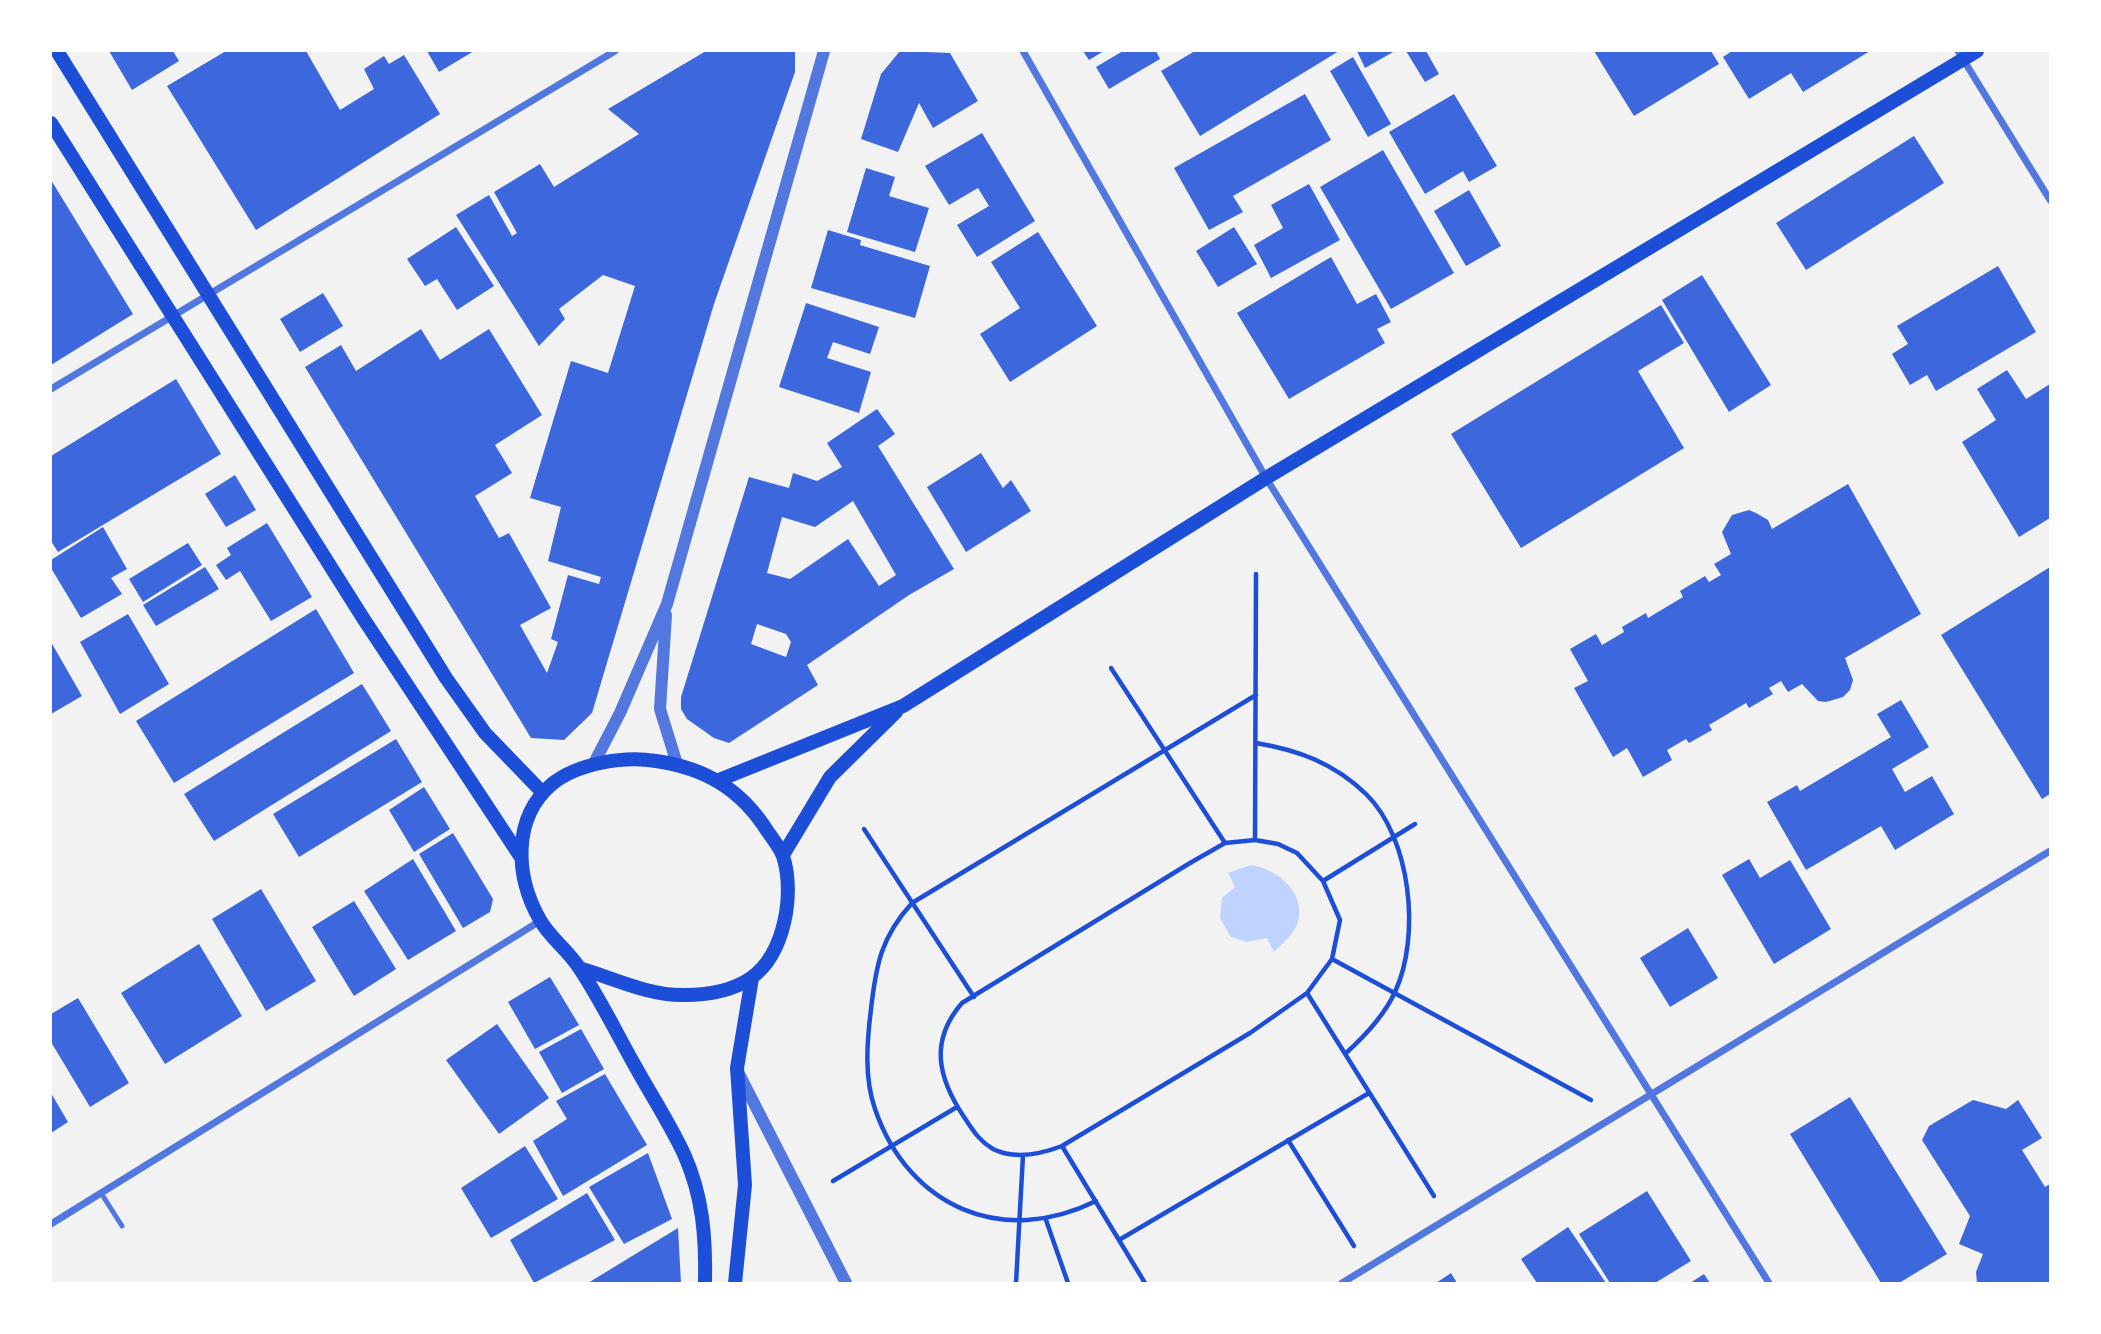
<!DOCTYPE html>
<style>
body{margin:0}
#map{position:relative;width:2101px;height:1334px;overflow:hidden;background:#f2f2f2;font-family:"Source Sans 3",sans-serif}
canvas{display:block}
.frame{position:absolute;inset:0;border:52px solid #fff;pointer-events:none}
</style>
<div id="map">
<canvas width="2101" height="1334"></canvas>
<div class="frame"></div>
</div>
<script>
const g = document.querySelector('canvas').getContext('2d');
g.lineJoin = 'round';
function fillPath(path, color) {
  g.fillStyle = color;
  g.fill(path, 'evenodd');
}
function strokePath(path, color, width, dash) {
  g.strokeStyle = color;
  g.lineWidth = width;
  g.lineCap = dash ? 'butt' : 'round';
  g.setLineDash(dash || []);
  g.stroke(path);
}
const water = new Path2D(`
 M1251 865C1276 869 1306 891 1298 922 1294 934 1283 943 1274 952L1267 938 1247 942 1231 937 1220 918 1222 898 1235 887 1228 873Z`);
const building = new Path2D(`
 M109 51H173L179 61 132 90Z
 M226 51H306L340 110 374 89 364 69 384 56 389 64 404 55 440 114 256 230 167 86Z
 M427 51H474L439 72Z
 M706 51H795V72L714 304 592 713 564 740 531 738 305 367 341 345 356 371 421 329 440 360 489 329 542 415 495 445 512 473 475 496 499 538 509 533 551 608 520 625 547 673 558 642 551 639 568 575 599 584 601 577 548 561 561 507 530 498 571 361 608 373 635 286 603 275 559 309 565 319 539 346 456 215 489 195 512 236 517 233 494 192 540 164 554 187 639 134 608 109Z
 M900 51 950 53 978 101 933 128 919 103 898 152 861 139 881 74Z
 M1083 51H1104L1089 60Z
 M1123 51H1156L1160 59 1109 89 1096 67Z
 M1195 51H1339L1200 136 1161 71Z
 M1357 51H1395L1365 68Z
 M1406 51H1426L1439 74 1425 82Z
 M1594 51H1711L1719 64 1634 116Z
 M1732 51H1870L1803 92 1791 73 1749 99 1723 57Z
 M1353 57 1391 124 1368 137 1330 71Z
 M1305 94 1331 140 1233 196 1243 212 1209 230 1174 168Z
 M1454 94 1497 166 1469 182 1463 171 1425 194 1389 132Z
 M982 133 1035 221 977 257 957 225 989 206 978 188 949 205 925 166Z
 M1914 136 1944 183 1806 270 1776 223Z
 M1383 150 1454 273 1391 309 1320 187Z
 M866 168 895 177 889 196 929 208 915 252 847 232Z
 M51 180 133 314 51 365Z
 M1309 184 1340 240 1271 278 1254 245 1283 228 1271 205Z
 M1469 190 1501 246 1466 266 1434 211Z
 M456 227 494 286 457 310 437 279 425 286 407 259Z
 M1234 227 1257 264 1218 287 1196 251Z
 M828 230 861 240 860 245 930 266 915 318 811 288Z
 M1038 232 1097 326 1010 382 980 334 1020 308 991 262Z
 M1331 257 1357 304 1376 294 1391 322 1377 329 1385 343 1289 399 1237 313Z
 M1998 266 2036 332 1936 391 1927 375 1910 385 1892 354 1908 344 1897 326Z
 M1702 275 1771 385 1729 412 1662 300Z
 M323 293 343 326 300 352 280 319Z
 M806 303 879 327 870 354 833 342 827 358 871 372 859 413 779 387Z
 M1661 305 1684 343 1638 371 1684 448 1521 548 1451 434Z
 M2007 370 2026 399 2050 384V518L2019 537 1962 442 1996 420 1977 389Z
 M176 379 221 454 58 552 51 541V456Z
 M877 409 895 434 878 446 954 569 909 595 807 665 818 685 729 743 714 738 687 719 681 709V697L749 477 789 488 793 473 817 481 842 467 827 443ZM853 501 896 575 879 586 848 539 790 579 767 573 782 517 815 527ZM757 624 786 634 791 642 786 657 751 644Z
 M981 453 1003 488 1011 480 1031 511 966 552 927 487Z
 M235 475 256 510 226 527 205 494Z
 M1848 484 1921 614 1845 658 1853 680 1850 690 1843 697 1826 702 1818 701 1802 684 1788 692 1781 681 1769 688 1773 694 1749 708 1746 703 1709 725 1712 730 1689 743 1686 739 1667 750 1672 760 1643 777 1627 748 1613 757 1574 688 1588 681 1570 649 1596 634 1602 645 1624 632 1622 627 1646 613 1648 618 1683 597 1680 591 1705 576 1709 582 1721 575 1714 564 1731 554 1722 532 1732 515 1749 510 1756 513 1768 520 1772 529Z
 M267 523 312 597 271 621 240 571 226 580 216 565 231 555 227 548Z
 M103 527 127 569 111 578 122 594 81 618 51 568V560Z
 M188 543 202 565 143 602 129 579Z
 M205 567 219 589 156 626 143 605Z
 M2050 567V794L2042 799 1941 635Z
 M316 609 354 673 174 783 136 721Z
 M128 614 169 684 120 714 80 642Z
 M51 642 82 696 51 714Z
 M362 684 391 731 214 841 184 794Z
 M1901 700 1929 747 1892 769 1905 792 1932 776 1954 814 1895 850 1881 826 1806 870 1767 802 1797 785 1800 791 1891 737 1877 714Z
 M396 739 422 782 299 857 273 814Z
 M424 787 450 829 414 852 389 810Z
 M453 833 493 899 490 912 463 928 419 854Z
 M413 859 456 931 408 960 364 891Z
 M1749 859 1760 878 1790 860 1831 929 1774 964 1722 875Z
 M261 889 316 981 266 1011 212 919Z
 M354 901 396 969 354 996 312 927Z
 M1688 928 1718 978 1670 1007 1640 958Z
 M199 944 242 1016 165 1064 121 993Z
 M550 977 579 1025 535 1049 508 1002Z
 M78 998 129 1083 90 1107 51 1042V1014Z
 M497 1024 549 1098 499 1134 446 1060Z
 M581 1029 604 1069 562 1093 539 1052Z
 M605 1074 647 1145 563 1196 533 1141 567 1119 556 1101Z
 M51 1093 68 1122 51 1133Z
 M1850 1097 1947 1254 1899 1283H1881L1790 1134Z
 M1973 1100 2006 1109 2018 1100 2042 1138 2022 1150 2045 1187 2050 1184V1283H1977L1976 1272 1983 1254 1959 1244 1970 1216 1922 1140 1929 1126Z
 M525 1146 558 1199 491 1238 461 1188Z
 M648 1153 672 1219 624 1244 589 1187Z
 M1647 1191 1691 1261 1655 1283H1610L1579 1234Z
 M587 1193 615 1240 534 1283 510 1240Z
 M1568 1227 1606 1283H1537L1521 1259Z
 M678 1228 681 1283H588Z
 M1451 1273 1457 1283H1436Z
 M1704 1274 1710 1283H1690Z`);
const path = new Path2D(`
 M1111 668 1225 843
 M1256 743C1298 750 1334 763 1366 794 1411 838 1421 936 1395 992 1384 1016 1365 1036 1345 1054
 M864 829 974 997
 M1255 840 1278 844 1297 853 1323 881 1340 920 1332 959 1307 993 1250 1033 1062 1146C1041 1154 1015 1160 993 1149 979 1141 973 1130 964 1117 938 1078 929 1041 962 1003L1190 863 1225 843Z
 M1255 840 1256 574
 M1323 881 1415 824
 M1332 959 1591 1100
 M1307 993 1434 1196
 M1288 1140 1354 1246
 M1062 1146 1145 1283
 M833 1181 957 1107
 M1096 1201C1003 1247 909 1208 875 1109 864 1078 867 1041 871 1009 876 965 881 937 912 903L1256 695
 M1046 1220 1068 1283
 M1119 1240 1369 1093
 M1016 1283 1023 1155`);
const service = new Path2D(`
 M101 1193 122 1226`);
const minor = new Path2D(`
 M1023 51 1266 478 1769 1283
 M1958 51 2050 200
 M51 389 615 51
 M51 1224 540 921
 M1342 1283 2050 851`);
const tertiary = new Path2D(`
 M666 615 660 709 677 764
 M593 765 620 713 667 604 824 51
 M738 1072 846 1283`);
const secondary = new Path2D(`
 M57 51 446 678 485 733 542 792
 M51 123 363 618 520 856
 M719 780 903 706 1266 478 1977 51
 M783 855 830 777 896 712
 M579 968C613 978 649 996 685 995 707 995 732 991 751 978 785 954 795 893 783 856 780 848 773 839 768 832 741 789 705 768 656 761 624 756 578 763 552 784 512 818 515 876 540 920 550 938 569 951 580 969 600 999 616 1032 634 1064 651 1095 669 1122 684 1154 703 1196 706 1238 705 1283
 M735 1283 745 1185 737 1068 752 978`);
fillPath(water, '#bfd3fe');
fillPath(building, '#3d67dc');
strokePath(path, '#1d4ed8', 4.5);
strokePath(service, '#5277de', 5);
strokePath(minor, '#5277de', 7);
strokePath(tertiary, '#5277de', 12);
strokePath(secondary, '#1d4ed8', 14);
</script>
